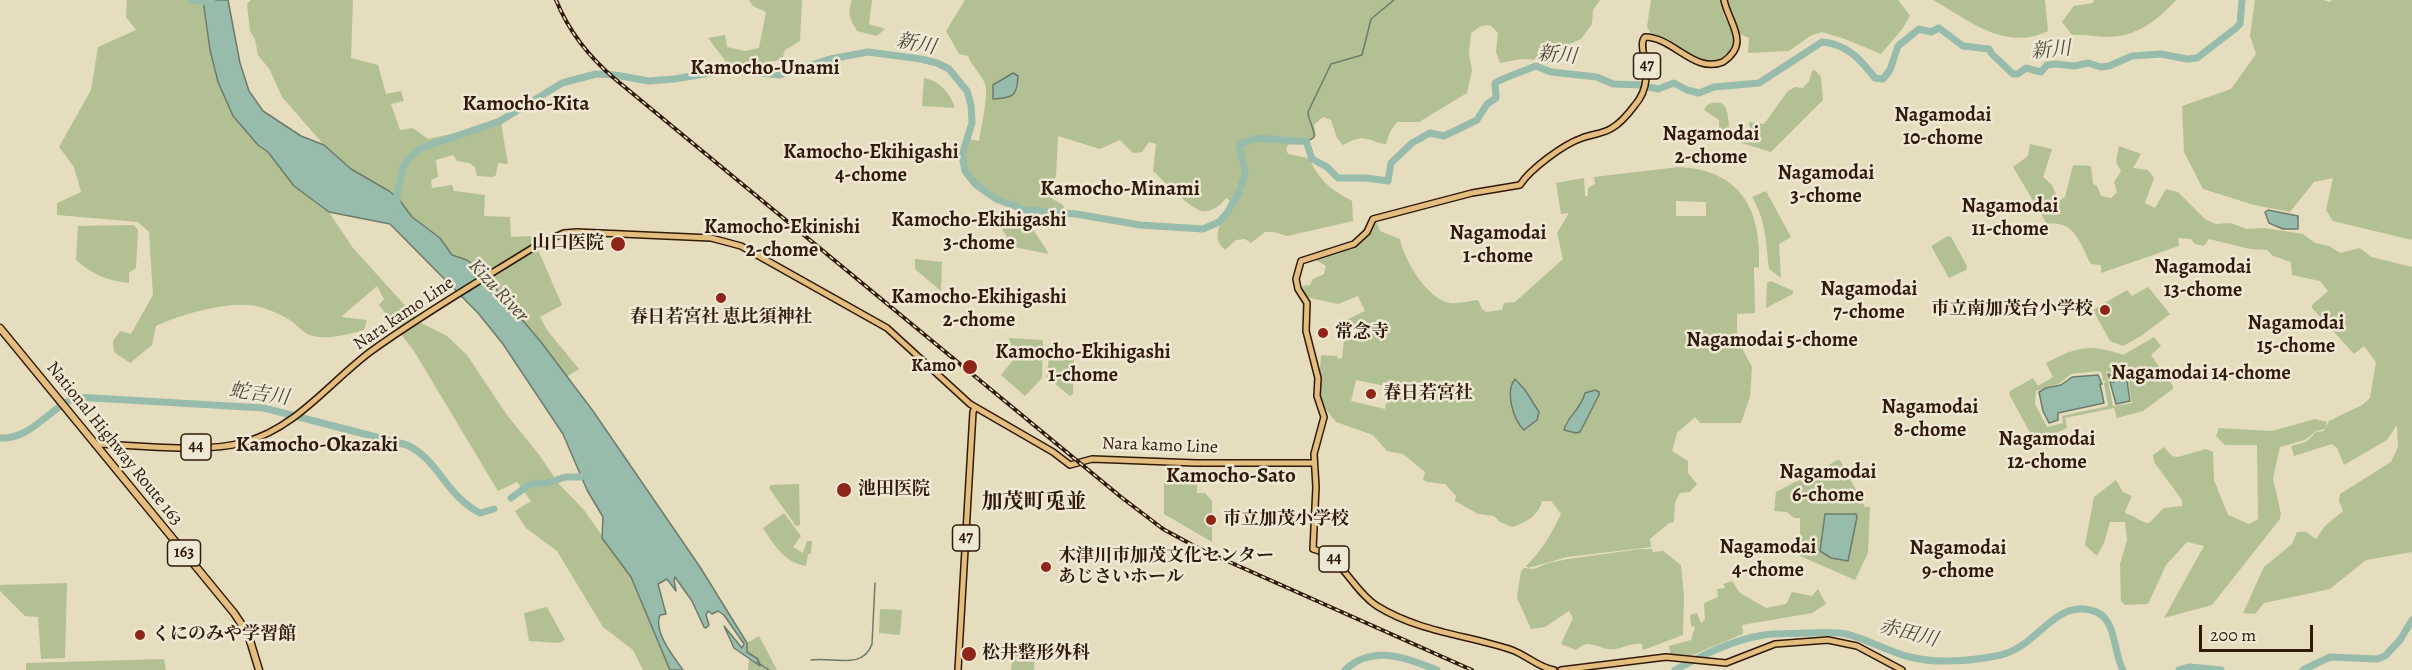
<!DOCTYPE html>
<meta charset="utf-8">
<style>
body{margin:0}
#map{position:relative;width:2412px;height:670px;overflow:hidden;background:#e6dcbe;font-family:Alegreya,serif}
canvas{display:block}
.scale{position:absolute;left:2199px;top:625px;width:114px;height:27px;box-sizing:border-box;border:3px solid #311a09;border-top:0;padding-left:8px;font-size:18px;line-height:21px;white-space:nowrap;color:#311a09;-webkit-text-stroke:4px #efe8d5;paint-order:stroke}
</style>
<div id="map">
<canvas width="2412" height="670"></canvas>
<div class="scale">200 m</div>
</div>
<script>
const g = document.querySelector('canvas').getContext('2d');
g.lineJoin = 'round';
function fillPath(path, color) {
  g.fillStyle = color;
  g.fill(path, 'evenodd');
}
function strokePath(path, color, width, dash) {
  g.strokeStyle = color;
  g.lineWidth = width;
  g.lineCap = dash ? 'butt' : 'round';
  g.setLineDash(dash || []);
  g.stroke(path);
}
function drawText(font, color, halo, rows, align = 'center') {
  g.font = font + ' Alegreya,"Noto Serif JP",serif';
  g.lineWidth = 5;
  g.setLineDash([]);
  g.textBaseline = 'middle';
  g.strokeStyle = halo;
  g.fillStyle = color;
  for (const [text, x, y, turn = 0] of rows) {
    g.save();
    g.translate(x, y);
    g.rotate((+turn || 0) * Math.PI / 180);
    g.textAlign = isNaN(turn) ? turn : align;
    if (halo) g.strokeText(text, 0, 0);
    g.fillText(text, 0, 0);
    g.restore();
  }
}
const green = new Path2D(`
 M127 0H203L210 50 218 82 258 145 268 152 294 186 329 212 353 248 421 323 447 336 467 355 507 415 540 456 559 484 584 510 631 577 670 670H643L633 650 603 627 557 551 526 528 515 511 531 501 517 482 498 491 414 351 379 305 384 299 377 286 341 317 367 320 364 330C349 334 328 340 313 336 305 335 297 325 290 320 282 315 270 310 260 307 234 299 181 314 156 326L152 345 130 363 114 352 113 341 120 331 131 334 153 295 149 232 138 222 57 215V203L81 192 74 167 59 147 91 90 98 47 136 30 126 17Z
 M251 0H353L351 58 378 65 386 94 401 91 404 101 391 104 400 130 413 128 428 139 501 123 508 164 498 163 496 175 493 177 477 176 475 167 469 163 457 161 453 155 436 160 438 177 431 180 432 188 452 185 454 191 485 195 484 216 510 217 511 237 532 236 562 305 540 317 547 330 579 369 566 377 512 308 467 260 453 255 439 238 412 217 398 198 389 191 351 169 324 145 282 97 270 70 258 55 255 39 250 31 247 4Z
 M749 0H802L800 41 785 50 782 60 766 62 759 70 730 67 708 38 725 35 727 47 745 51 759 48 766 12 753 6Z
 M852 0H872L869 24 885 29 877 36 857 31C850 19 847 13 852 0Z
 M965 0H1600L1593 10 1592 24 1581 39 1563 47 1557 54 1545 60 1521 59 1500 63 1496 52 1498 33 1490 25 1481 26 1471 33 1469 54 1472 70 1467 93 1419 122H1397L1390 132 1386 144C1376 144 1367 136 1357 139 1352 140 1348 143 1343 145L1337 138 1331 120 1323 117 1314 125 1316 136 1312 140H1291L1286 149 1288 154 1308 158C1313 164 1314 169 1318 174 1327 187 1339 194 1352 201L1353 221 1287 236 1274 232H1265L1251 243 1245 239 1236 240 1225 250C1208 236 1225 218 1230 201L1226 198C1221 205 1211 213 1202 211 1188 207 1164 181 1153 171L1156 144 1149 142 1142 152 1133 153 1120 140 1100 149 1058 136 1056 176 1054 181 1046 182 1043 189 1046 195 1063 205 1064 208 1060 213C1049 212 1038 212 1027 210 993 202 952 179 969 139L979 141C981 128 989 94 985 84 981 74 972 66 968 56L959 54 946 31Z
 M1651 0H1722L1724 16 1733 32 1736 42C1715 87 1679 43 1651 33L1647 27Z
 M1726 0H1898L1910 16 1903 28 1881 54 1845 39 1822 32 1810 36 1789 51 1748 53 1749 38 1740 34 1729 13Z
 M1933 0H2045L2048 31C2005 52 1969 20 1933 0Z
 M2094 0H2176C2157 21 2136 37 2106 37 2095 37 2084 34 2072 35L2062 22 2074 6 2093 3Z
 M2255 0H2323L2330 2 2332 0H2412V240L2333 221 2326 210 2333 178 2314 182 2290 212 2254 205 2203 189 2184 152 2182 106 2231 89 2256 54 2250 36Z
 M1815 70 1821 77 1823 100 1771 152 1719 136V120L1704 110 1707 105C1731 95 1727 118 1730 132L1747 135 1750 131 1749 122 1764 124 1788 91 1795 87 1803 88 1809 81 1812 71Z
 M924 78C940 81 950 93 955 108L922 106Z
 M2030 144 2052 149 2043 177 2052 185 2059 201 2065 197 2073 165 2091 166 2093 184 2097 186 2101 196 2111 198 2117 192 2114 182 2121 171 2116 162 2119 146 2141 154 2133 168 2148 170 2154 178 2145 203 2155 208 2166 189 2178 192 2206 220 2216 224 2231 223 2246 229 2264 228 2303 234 2315 243 2329 246 2340 253 2360 248 2371 257 2412 267V552L2366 560 2330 589 2264 603 2255 614 2243 613 2264 567 2292 544 2297 532H2306L2316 539 2325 526 2343 511 2339 501 2340 494 2391 462 2398 447 2397 425 2387 440 2344 465 2337 448 2332 444 2294 456 2291 446 2306 442 2316 432 2324 431 2329 421 2362 405 2370 398 2376 362 2364 346 2354 354 2312 308V305L2328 291 2320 281 2292 275 2291 262 2273 256 2267 250 2250 249 2209 239 2204 246 2195 244 2191 239 2178 238 2179 246 2101 273V265L2091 264C2079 242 2075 220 2047 224L2013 167 2028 156Z
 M1679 167C1741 170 1762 210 1759 268L1754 267V270L1755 313 1737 314V339L1752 367 1750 397 1741 423H1700L1695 417 1677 433 1672 451 1688 461V473L1697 484 1690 492 1680 493 1675 502 1674 522 1669 523 1650 539 1651 547 1567 557 1528 568 1526 566C1542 551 1551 534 1561 514L1551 501H1542C1539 515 1527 522 1513 527L1500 522 1494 516 1478 514 1455 501 1456 496 1445 484 1428 482 1423 480 1425 472 1403 454 1387 451 1373 435 1336 422 1318 399 1321 355 1337 356 1338 359 1342 358 1346 320 1365 311 1358 296 1338 304 1306 297 1301 286 1310 285 1313 279 1324 274 1326 266 1311 257C1351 250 1351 251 1377 222L1380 231 1400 239C1403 259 1428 300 1450 303 1458 304 1469 301 1478 300L1482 309 1486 312 1502 310 1504 303 1515 302 1563 259 1557 233 1569 213 1561 214 1556 183 1584 178 1585 196H1588V188L1595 184 1594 177ZM1676 201 1706 202V216H1676ZM1356 380 1390 387 1385 409 1351 401ZM1517 380 1537 409V420L1524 430C1512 419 1511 400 1512 384ZM1596 390 1599 392 1580 432 1576 433 1564 424 1579 409 1586 392Z
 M1766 191 1791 237 1779 244 1781 278 1769 269C1766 243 1766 220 1752 197Z
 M1005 216 1029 223 1049 254 1009 246 1006 235 999 225Z
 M134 225 138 230 136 268 129 273V283C107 281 92 274 76 260L78 226Z
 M1948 236 1951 237 1967 266 1966 270 1949 278 1931 246Z
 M915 259 942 262 941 291 915 269Z
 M1771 281 1793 291V294L1766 308 1767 283Z
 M2148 287 2170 314 2141 336 2123 346 2110 341 2093 310 2127 290 2132 296Z
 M2154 337 2161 346 2151 355 2173 386V389L2143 411 2117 418 2114 408 2065 418 2067 428 2037 442 2034 440 2009 394 2010 391 2033 378 2038 386 2053 377 2046 363C2077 347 2089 343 2123 355ZM2099 371 2102 373 2103 381H2106L2104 383 2108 406 2062 416 2063 423 2047 427 2035 404 2036 391 2060 383 2071 374ZM2106 371 2128 380 2132 403 2113 406Z
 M1009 338 1043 340 1042 378 1025 396 1001 375 1015 358Z
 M1049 354 1074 357 1073 394 1070 396 1047 377Z
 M2315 419 2327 422 2325 429 2316 431 2305 440 2280 447 2273 478 2281 514 2280 519 2212 605 2164 618 2204 546 2187 542 2166 565 2148 604 2125 605 2121 601 2120 564 2127 540 2125 522H2110L2104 543 2097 556 2085 545 2094 497 2116 480 2123 492 2132 496 2125 511 2126 514C2135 515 2141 523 2149 523L2164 508 2182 506V500L2154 462 2153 455 2164 447 2172 456 2178 457 2206 449 2213 452 2214 480 2228 515 2249 524 2258 519 2257 445H2225L2216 436 2219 428 2272 431Z
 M1838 460H1840L1865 507H1870L1868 553 1855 580 1800 556V518H1794L1787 512 1774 511 1776 492Z
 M1164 482 1197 483V493H1205L1212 501V542L1164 514Z
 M799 484 800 525 796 526 769 488 771 485Z
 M784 513 801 536 793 547 803 553 807 541H812L811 554H808L806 566C785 563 774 545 763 528Z
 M1640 549H1652L1653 552 1663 551 1681 565 1684 596 1683 635 1646 649 1643 650 1642 644C1630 642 1619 651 1608 649 1595 647 1589 638 1576 650L1561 644 1573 618 1569 611 1545 627 1531 629 1517 598 1521 571 1524 568 1534 569 1548 563 1568 559Z
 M1732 581 1740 593 1766 608 1786 604 1792 592 1812 596 1818 589 1826 604 1812 613 1742 625 1743 634 1690 656 1670 654 1669 646 1691 640 1695 627 1691 626 1690 615 1697 613 1701 623 1705 620 1704 603 1718 597 1717 589 1725 588 1723 584Z
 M67 583 65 658 41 659 38 617 25 616 0 591V585Z
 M547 607 565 640 559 643 529 641 524 613Z
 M880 609 902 610 900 635 879 633Z
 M759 636 777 670H748L749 659 759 665 758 659 747 652V643Z
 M1013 648 1036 650 1034 670H1011Z
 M164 659 166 670H26V663Z`);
const water = new Path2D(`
 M203 0H228L240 63 249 91 263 111 301 136 324 145 351 169 389 191 398 198 412 217 440 238 452 255 467 260 481 271 541 342 593 411 700 567 747 643V652L758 659 760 666 734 648 724 626 742 648 744 644 724 615 718 611 712 614 708 611 706 615 709 625 706 628 704 627 692 601 675 577 674 580 676 591 667 579 658 584 666 614 660 615C653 632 674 657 683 670H670L631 577 602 538 603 517 587 490 563 434 503 344 478 313 390 224 329 212 294 186 268 152 258 145 233 116 218 82 210 50Z
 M1013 73 1018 76C1017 96 1014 98 993 99V85Z
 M2268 210 2298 216V229H2283L2269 223 2265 212Z
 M2108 374 2127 381 2130 401 2116 404 2110 382H2114V378H2109Z
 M2098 375 2102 384H2100L2104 403 2058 413V420L2049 423 2043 411 2039 392 2046 388 2061 385 2072 377Z
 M1515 379 1525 390 1539 412 1537 420 1524 430C1513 420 1505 391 1515 379Z
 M1595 390 1599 392V395L1580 432 1576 433 1564 430C1565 419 1581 410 1585 393Z
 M1825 514H1856L1857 517 1848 561 1831 558 1820 551Z`);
const stream = new Path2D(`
 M1307 142 1314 137C1315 128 1308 121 1308 112L1331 64 1362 55 1371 19 1394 0
 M811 660C834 657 863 670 872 644L875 583
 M757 662 769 670`);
const river = new Path2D(`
 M191 0 212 2
 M1649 87 1658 89 1674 83 1687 90 1699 93 1714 87 1759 83 1822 42C1847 44 1860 59 1875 78L1883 79 1890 70 1898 46 1919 29 1931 32 1939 28 1963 46 1989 49 1992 54 2013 74H2018L2026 68 2041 72 2047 65 2056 64 2075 66 2088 63 2101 67 2109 66 2132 56 2161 54 2187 59 2197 58 2236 28 2240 24 2242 0
 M397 206V194L403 168 407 160 419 149 500 121 562 83 596 74 615 75 649 81 674 79 729 70 780 75 830 59 868 52 921 59 937 63 949 69 967 91 971 105 972 123 962 155 965 171 976 185 996 199 1026 210 1076 214 1140 225 1203 229 1219 222 1227 213 1239 192 1245 174C1246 163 1238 157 1240 145 1259 131 1285 144 1306 141L1312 159 1327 167 1338 178H1367L1388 181 1391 163 1412 143 1430 133 1444 136 1477 120 1487 104 1496 98 1495 83C1498 80 1531 68 1536 66L1551 72 1597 77 1613 84 1643 85
 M0 438C31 440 49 408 76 397L264 408 407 445C439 460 445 495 480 513L494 509
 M511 498 529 485 537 483 543 484 566 477H579L590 474
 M1345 670C1373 644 1406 658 1437 670
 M1675 670C1703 655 1732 640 1764 635 1777 633 1791 634 1805 633 1819 633 1832 631 1846 634 1868 639 1888 652 1910 657 1937 664 1969 661 1996 656 2038 649 2050 602 2090 610 2118 615 2112 651 2123 670
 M2179 670 2190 667 2221 670
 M2303 670 2330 657 2377 659 2385 656 2400 640 2412 620`);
const primary = new Path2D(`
 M95 444C138 445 204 454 245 442 296 428 329 383 370 352 424 313 483 279 539 244L564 233 577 232 711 238 741 246 887 328 970 404 1053 452 1070 465 1092 459 1196 463H1314
 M958 670 973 412 975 407
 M1554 670C1539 668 1526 655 1512 650 1467 635 1419 632 1377 606 1352 590 1343 557 1313 549L1316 487 1314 454 1324 417 1317 396 1318 378 1306 331 1307 303 1298 289 1296 279 1301 261 1354 244 1367 232 1373 219 1472 193 1520 185C1530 169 1564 144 1582 138 1592 134 1603 134 1612 128 1621 123 1629 113 1635 105 1659 77 1635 47 1645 37 1673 37 1694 74 1723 62 1751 43 1729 24 1724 0
 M1561 670 1666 657 1726 663 1775 644 1828 640 1857 646 1902 670`);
const highway = new Path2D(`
 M0 328 234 613 248 634 259 670`);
const rail = new Path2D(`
 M556 0C569 32 589 57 615 79L1121 497 1163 529 1198 548 1472 670`);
const markers = [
 [618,244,8,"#8f2418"],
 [721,298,6,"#8f2418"],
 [2105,310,6,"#8f2418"],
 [1323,333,6,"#8f2418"],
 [970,367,8,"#8f2418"],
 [1371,394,6,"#8f2418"],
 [844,490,8,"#8f2418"],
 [1211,520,6,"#8f2418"],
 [1046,567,6,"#8f2418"],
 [140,635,6,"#8f2418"],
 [969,654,8,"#8f2418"]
];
const shields = [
 [1647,66,27],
 [196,447,30],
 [966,538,27],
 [184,553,33],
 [1334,559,30]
];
const shieldNames = [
 ["47",1647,66],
 ["44",196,447],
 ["47",966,538],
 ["163",184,553],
 ["44",1334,559]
];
const poiNames = [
 ["山口医院",604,244,"right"],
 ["市立南加茂台小学校",2093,310,"right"],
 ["春日若宮社 恵比須神社",721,318,"center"],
 ["常念寺",1335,333],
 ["Kamo",956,367,"right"],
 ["春日若宮社",1383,394],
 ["池田医院",858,490],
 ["市立加茂小学校",1223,520],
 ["木津川市加茂文化センター",1058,557],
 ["あじさいホール",1058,578],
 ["くにのみや学習館",152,635],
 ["松井整形外科",982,654]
];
const streetNames = [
 ["Nara kamo Line",404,314,-34],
 ["National Highway Route 163",114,444,51],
 ["Nara kamo Line",1160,446,2]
];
const waterNames = [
 ["新川",916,45,11],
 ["新川",2051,51,-5],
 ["新川",1557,56,5],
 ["Kizu River",498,291,47],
 ["蛇吉川",259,395,8],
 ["赤田川",1908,634,14]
];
const neighbourhoodNames = [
 ["Nagamodai",1943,116],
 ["10-chome",1943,139],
 ["Nagamodai",1711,135],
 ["2-chome",1711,158],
 ["Kamocho-Ekihigashi",871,153],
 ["4-chome",871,176],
 ["Nagamodai",1826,174],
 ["3-chome",1826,197],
 ["Nagamodai",2010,207],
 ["11-chome",2010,230],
 ["Kamocho-Ekihigashi",979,221],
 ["3-chome",979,244],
 ["Kamocho-Ekinishi",782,228],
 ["2-chome",782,251],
 ["Nagamodai",1498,234],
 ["1-chome",1498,257],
 ["Nagamodai",2203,268],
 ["13-chome",2203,291],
 ["Nagamodai",1869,290],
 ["7-chome",1869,313],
 ["Kamocho-Ekihigashi",979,298],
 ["2-chome",979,321],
 ["Nagamodai",2296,324],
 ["15-chome",2296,347],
 ["Nagamodai 5-chome",1772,341],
 ["Kamocho-Ekihigashi",1083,353],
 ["1-chome",1083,376],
 ["Nagamodai 14-chome",2201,374],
 ["Nagamodai",1930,408],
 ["8-chome",1930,431],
 ["Nagamodai",2047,440],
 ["12-chome",2047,463],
 ["Nagamodai",1828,473],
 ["6-chome",1828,496],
 ["Nagamodai",1768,548],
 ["4-chome",1768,571],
 ["Nagamodai",1958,549],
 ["9-chome",1958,572]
];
const quarterNames = [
 ["Kamocho-Unami",765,69],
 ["Kamocho-Kita",526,105],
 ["Kamocho-Minami",1120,190],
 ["Kamocho-Okazaki",317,446],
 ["Kamocho-Sato",1231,477],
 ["加茂町兎並",1034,503]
];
fillPath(green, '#b3c093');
fillPath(water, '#97bcac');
strokePath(water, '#6e7b6b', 1.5);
strokePath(stream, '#6e7b6b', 1.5);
strokePath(river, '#97bcac', 7);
strokePath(primary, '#311a09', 8);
strokePath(highway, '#311a09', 9);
strokePath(primary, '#e3be7f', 5);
strokePath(highway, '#e3be7f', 6);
strokePath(rail, '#311a09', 4);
strokePath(rail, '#efe8d5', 1.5, [4.5]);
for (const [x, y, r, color] of markers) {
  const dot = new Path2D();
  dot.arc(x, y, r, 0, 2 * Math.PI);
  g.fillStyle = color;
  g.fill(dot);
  strokePath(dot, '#efe8d5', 2);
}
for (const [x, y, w] of shields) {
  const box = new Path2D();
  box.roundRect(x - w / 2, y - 13, w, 26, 4.5);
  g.fillStyle = '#efe8d5';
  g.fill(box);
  strokePath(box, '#311a09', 1.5);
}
drawText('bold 16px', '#311a09', null, shieldNames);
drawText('bold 18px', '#311a09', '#efe8d5', poiNames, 'left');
drawText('18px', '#311a09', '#efe8d5', streetNames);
drawText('italic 20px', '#504b3a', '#efe8d5', waterNames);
drawText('bold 20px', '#311a09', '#efe8d5', neighbourhoodNames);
drawText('bold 21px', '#311a09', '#efe8d5', quarterNames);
</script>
